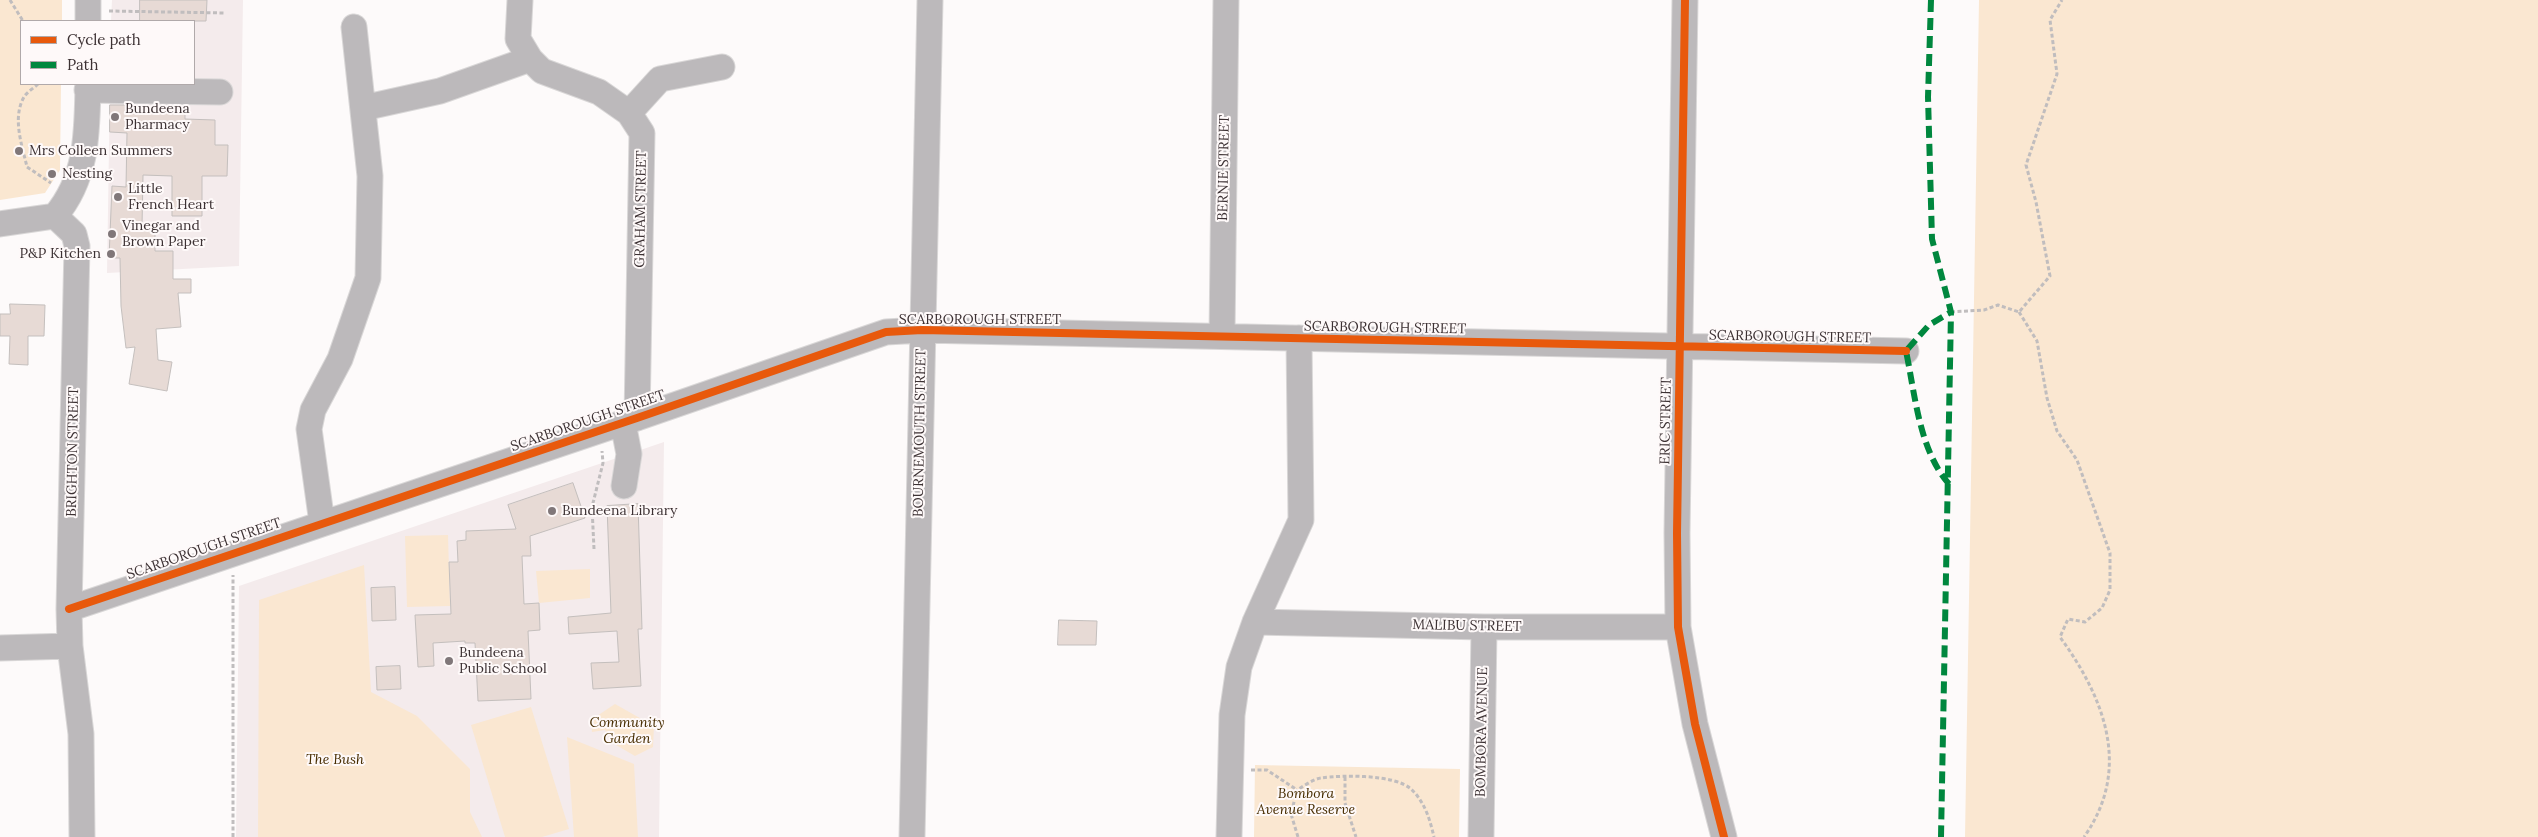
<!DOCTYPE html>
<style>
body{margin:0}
#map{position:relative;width:2538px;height:837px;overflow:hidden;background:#fdfafa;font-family:Lora,serif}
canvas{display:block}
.legend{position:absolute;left:20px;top:20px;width:175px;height:65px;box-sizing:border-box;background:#fef9f9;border:1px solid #b0a9aa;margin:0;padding:6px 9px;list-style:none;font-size:15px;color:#3c3133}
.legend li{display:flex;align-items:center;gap:10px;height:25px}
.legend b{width:25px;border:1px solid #b0a9aa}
</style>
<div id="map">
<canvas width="2538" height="837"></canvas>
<ul class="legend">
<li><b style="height:6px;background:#e8590c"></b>Cycle path</li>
<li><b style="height:6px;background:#00873e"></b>Path</li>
</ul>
</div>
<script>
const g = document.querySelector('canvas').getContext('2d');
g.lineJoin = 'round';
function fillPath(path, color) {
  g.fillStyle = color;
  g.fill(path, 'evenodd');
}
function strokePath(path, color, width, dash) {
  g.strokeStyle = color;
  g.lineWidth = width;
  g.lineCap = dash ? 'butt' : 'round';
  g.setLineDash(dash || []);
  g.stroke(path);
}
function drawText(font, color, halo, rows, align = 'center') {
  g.font = font + ' Lora,serif';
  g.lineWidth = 4;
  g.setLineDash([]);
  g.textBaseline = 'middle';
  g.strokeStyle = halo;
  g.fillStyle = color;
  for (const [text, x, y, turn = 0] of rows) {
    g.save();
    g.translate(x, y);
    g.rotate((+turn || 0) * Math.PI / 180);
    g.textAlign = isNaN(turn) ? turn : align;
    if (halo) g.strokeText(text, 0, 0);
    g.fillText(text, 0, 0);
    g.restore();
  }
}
const built = new Path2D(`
 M112 0H243L239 266 107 273 110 84H194V21H111Z
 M664 442 659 837H236L239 586Z`);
const green = new Path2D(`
 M0 0H62V21H21V84H61L60 170 45 193 0 200Z
 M1979 0H2538V837H1965Z
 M448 535 450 606 407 607 405 536Z
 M364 565 371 692 417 716 470 769V812L482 837H258L259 600Z
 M590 569V598L539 603 536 571Z
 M615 704 654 726 653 747 635 756 616 745 605 730 592 732 591 720Z
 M531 707 569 829 542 837H505L471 725Z
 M567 737 634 764 638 837H574Z
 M1255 765 1460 769 1459 837H1254Z`);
const building = new Path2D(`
 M140 0H207L206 21H140Z
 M110 105H145V111H185V119L215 120V145H228L227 176H202V216H172V176L143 175 142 226H155V251H173V279H191V293H178L181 327 156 329 158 360 172 362 167 391 129 384 135 347 126 348 121 306 120 258H109L112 186 126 187 127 133 110 132Z
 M10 304 45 305 44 336H28V365L9 364 10 336H0V314H10Z
 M573 483 585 518 530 536 531 556H522L524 604 539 603 540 630 528 631 531 699 478 701 475 643H465V641L433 643 434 666 418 667 415 615 451 614 449 562H458L457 541 466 540V531L516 529 508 505Z
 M638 504 642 629H638L641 686 593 689 591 663 619 662 617 631 569 634 568 617 611 613 607 506Z
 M395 587 396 620 372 621 371 588Z
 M1059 620 1097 621 1096 645H1058Z
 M400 666 401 689 377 690 376 667Z`);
const path = new Path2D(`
 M10 0 23 21
 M109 11 226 13
 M38 84C34 88 27 92 24 97 12 118 22 145 27 167L51 183
 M1951 312 1984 310 1998 305 2019 312 2050 276 2036 202 2026 165 2057 74 2050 20 2062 0
 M2019 312 2037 341 2047 398 2057 431 2077 460 2110 553V590L2102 608 2085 622 2068 619 2060 637C2105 699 2132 769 2084 837
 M594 549 592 507 603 463 602 451
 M1251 770H1267L1297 790
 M1345 777V803L1356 837
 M233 837V575
 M1298 837 1291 814 1297 790C1304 786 1313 779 1321 778 1343 775 1394 774 1411 789 1425 802 1430 820 1434 837`);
const minor = new Path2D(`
 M520 0 518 39 530 59 542 71 599 92 629 113
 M1685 0 1677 533 1678 627 1695 724 1724 837
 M88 21V0
 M87 90 220 92
 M363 108 440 91 530 59
 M55 216 74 234 77 246 69 609 70 646 81 734 82 837
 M55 216C88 177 87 132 88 84
 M0 224 55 216
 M1222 336 1226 0
 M637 418 642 133 629 113 660 79 722 67
 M623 423 629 454 624 486
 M322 523 309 429 313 410 340 359 368 278 370 176 354 27
 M69 609 637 418 886 332 922 330C1250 336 1578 346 1906 351
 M1255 622 1484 627H1678
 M0 648 70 646
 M912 837 930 0
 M1229 837 1232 715 1239 667 1255 622 1301 520 1299 338
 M1481 837 1484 627`);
const quiet = new Path2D(`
 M1931 0 1928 97 1932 239 1951 312 1941 837
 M1949 484C1919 450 1915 394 1906 351L1929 325 1951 312`);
const cycleway = new Path2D(`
 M1685 0 1677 533 1678 627 1695 724 1724 837
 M69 609 637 418 886 332 922 330C1250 336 1578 346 1906 351`);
const markers = [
 [115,117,5,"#807779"],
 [19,151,5,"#807779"],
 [52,174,5,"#807779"],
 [118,197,5,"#807779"],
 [112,234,5,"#807779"],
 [111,254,5,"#807779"],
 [552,511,5,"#807779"],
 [449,661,5,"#807779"]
];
const poiNames = [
 ["Bundeena",125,109],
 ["Pharmacy",125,125],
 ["Mrs Colleen Summers",29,151],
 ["Nesting",62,174],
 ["Little",128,189],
 ["French Heart",128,205],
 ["Vinegar and",122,226],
 ["Brown Paper",122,242],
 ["P&P Kitchen",101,254,"right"],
 ["Bundeena Library",562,511],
 ["Bundeena",459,653],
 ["Public School",459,669]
];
const streetNames = [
 ["BERNIE STREET",1224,168,-89],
 ["GRAHAM STREET",641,209,-89],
 ["SCARBOROUGH STREET",980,320],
 ["SCARBOROUGH STREET",1385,328,1],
 ["SCARBOROUGH STREET",1790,337,1],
 ["SCARBOROUGH STREET",588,421,-19],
 ["ERIC STREET",1666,421,-89],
 ["BOURNEMOUTH STREET",920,433,-89],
 ["BRIGHTON STREET",73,452,-89],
 ["SCARBOROUGH STREET",204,549,-19],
 ["MALIBU STREET",1467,626,1],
 ["BOMBORA AVENUE",1482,732,-89]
];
const parkNames = [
 ["Community",627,723],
 ["Garden",627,739],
 ["The Bush",335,760],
 ["Bombora",1306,794],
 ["Avenue Reserve",1306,810]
];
fillPath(built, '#f4ebec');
fillPath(green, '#fae7d1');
fillPath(building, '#e7dad5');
strokePath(building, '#c4bfbd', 1);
strokePath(minor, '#d9d7d7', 27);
strokePath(path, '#c0bdbe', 3, [4, 2.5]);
strokePath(minor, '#bcb9bb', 25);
strokePath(quiet, '#00873e', 6, [12, 6]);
strokePath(cycleway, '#e8590c', 8);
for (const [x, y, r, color] of markers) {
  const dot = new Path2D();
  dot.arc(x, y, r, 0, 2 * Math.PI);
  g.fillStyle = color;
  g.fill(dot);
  strokePath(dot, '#fef9f9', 2);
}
drawText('14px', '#3c3133', '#fef9f9', poiNames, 'left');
drawText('14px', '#3c3133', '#fef9f9', streetNames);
drawText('italic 14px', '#472d00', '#fef9f9', parkNames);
</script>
